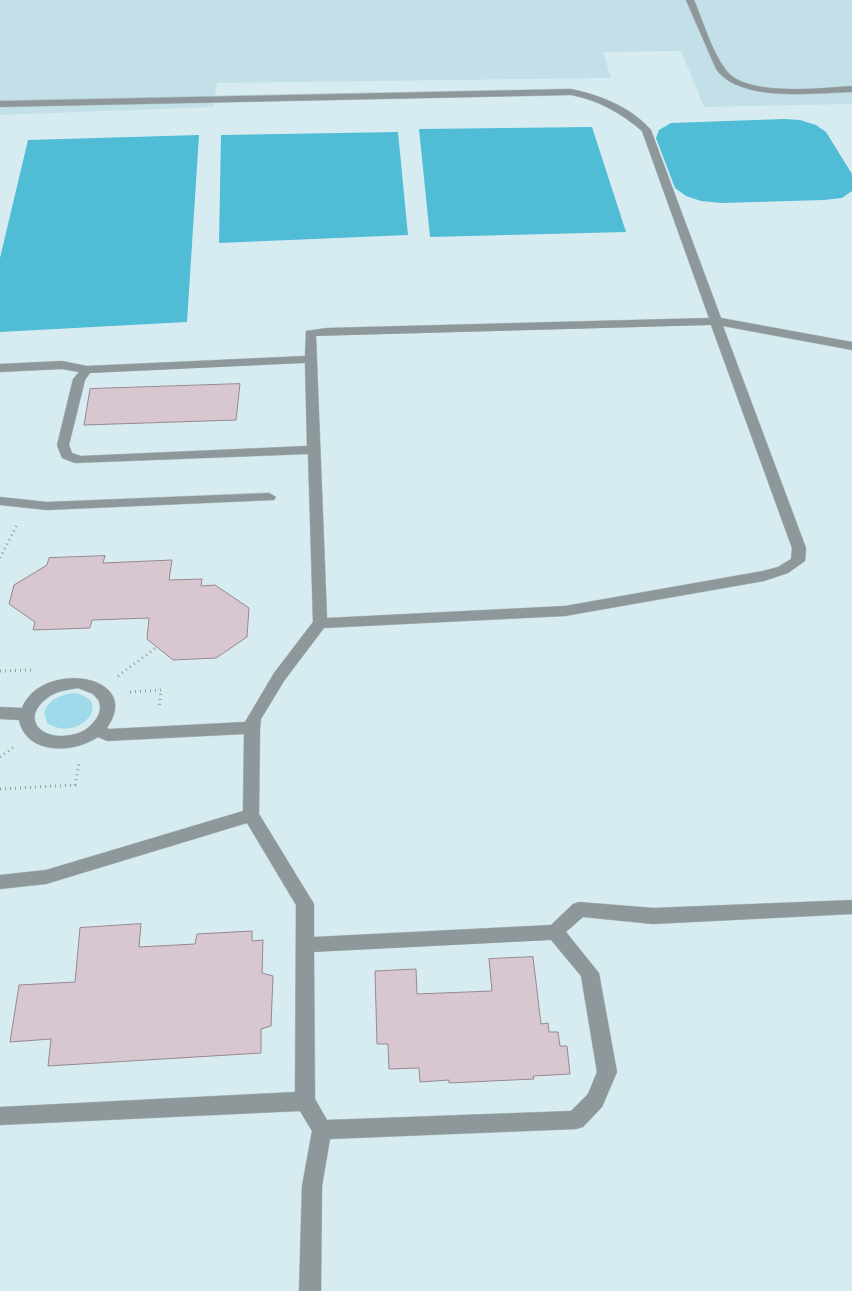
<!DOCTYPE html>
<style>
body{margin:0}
canvas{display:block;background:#d7ecf1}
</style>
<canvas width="852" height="1291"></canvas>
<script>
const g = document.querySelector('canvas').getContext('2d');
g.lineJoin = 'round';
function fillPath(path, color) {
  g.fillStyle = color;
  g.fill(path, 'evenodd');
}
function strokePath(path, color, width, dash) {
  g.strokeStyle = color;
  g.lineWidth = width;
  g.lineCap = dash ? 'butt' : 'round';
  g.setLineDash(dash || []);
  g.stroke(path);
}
const built = new Path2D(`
 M0 0H852V104L704 107 681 51 603 52 611 78 217 83 213 107 0 115Z`);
const green = new Path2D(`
 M74 693C116 700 78 744 47 723L44 712C50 698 61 695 74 693Z`);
const water = new Path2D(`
 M784 119 800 120 816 125 826 132 852 174V191L842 198 824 200 722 203 701 201 686 196 675 188 656 138 659 130 671 123Z
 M592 127 626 232 430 237 419 129Z
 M398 132 408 235 219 243 221 135Z
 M199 135 187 322 0 332V258L28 140Z`);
const building = new Path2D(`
 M240 384 236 420 84 425 90 389Z
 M105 556 103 563 172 560 169 580 202 579 201 586 215 585 249 608 247 637 216 658 173 660 147 639 149 618 92 620 90 628 33 630 35 622 9 604 14 585 47 565 49 558Z
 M141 924 139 947 195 944 197 934 252 931V941L263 940 262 973 273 976 271 1026 261 1029V1053L48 1066 51 1039 10 1042 19 985 75 982 80 928Z
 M533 957 541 1024 548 1023 549 1032H558L560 1046H567L570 1074 533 1076 534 1079 449 1083V1080L420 1082 419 1068 389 1069 388 1044H377L375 971 416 969 417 994 492 991 489 959Z`);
const path = new Path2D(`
 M0 558 17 525
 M0 671 32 670
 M118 676 157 647
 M130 692 161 690 159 708
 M0 757 14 747
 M0 789 75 785 79 764`);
const minor = new Path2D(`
 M686 0H694C704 23 711 50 726 70 745 97 822 88 852 86V92C815 93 739 103 716 69Z
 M571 89C600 95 631 107 651 130L721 318 852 342V350L723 326 806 548 805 561 788 573 764 581 565 616 324 628 284 681 261 719 260 728 259 814 314 904V937L551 925 573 904 579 902 653 908 852 900V914L653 924 583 917 566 932 599 973 617 1072 602 1107 583 1127 576 1129 330 1139 322 1186 321 1291H299L302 1186 312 1131 300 1111 0 1125V1107L295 1092 296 905 247 823 46 884 0 889V875L46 870 243 811 244 734 107 741 98 737C73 754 26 755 19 720L0 719V707L22 708C41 659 145 674 107 728L109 729 245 722 274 673 313 622 308 454 75 463 62 458 57 445 73 379 79 372 62 369 0 372V364L62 361 87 366 305 356 306 331 327 328 709 318 642 131C621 113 598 100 571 95L0 107V101ZM711 325 792 548 791 559 778 567 763 571 565 606 327 618 316 336ZM305 363 307 446 81 456 72 453 69 445 85 380 90 373ZM78 688 93 694 99 701C102 711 98 718 91 725 83 733 74 735 63 736 38 737 23 717 46 699 55 691 67 690 78 688ZM551 940 581 976 597 1072 588 1094 571 1111 327 1120 315 1099 314 952Z
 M269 493 276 497 274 500 47 510 0 505V497L47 502Z`);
fillPath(built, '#c3e0e8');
fillPath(green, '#9edaea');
fillPath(water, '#50bcd6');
fillPath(building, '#d8c7d0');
strokePath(building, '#978790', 1);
strokePath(minor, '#b6c8cd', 1);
strokePath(path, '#8f9fa3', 3, [1, 4]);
fillPath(minor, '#8e9799');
</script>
